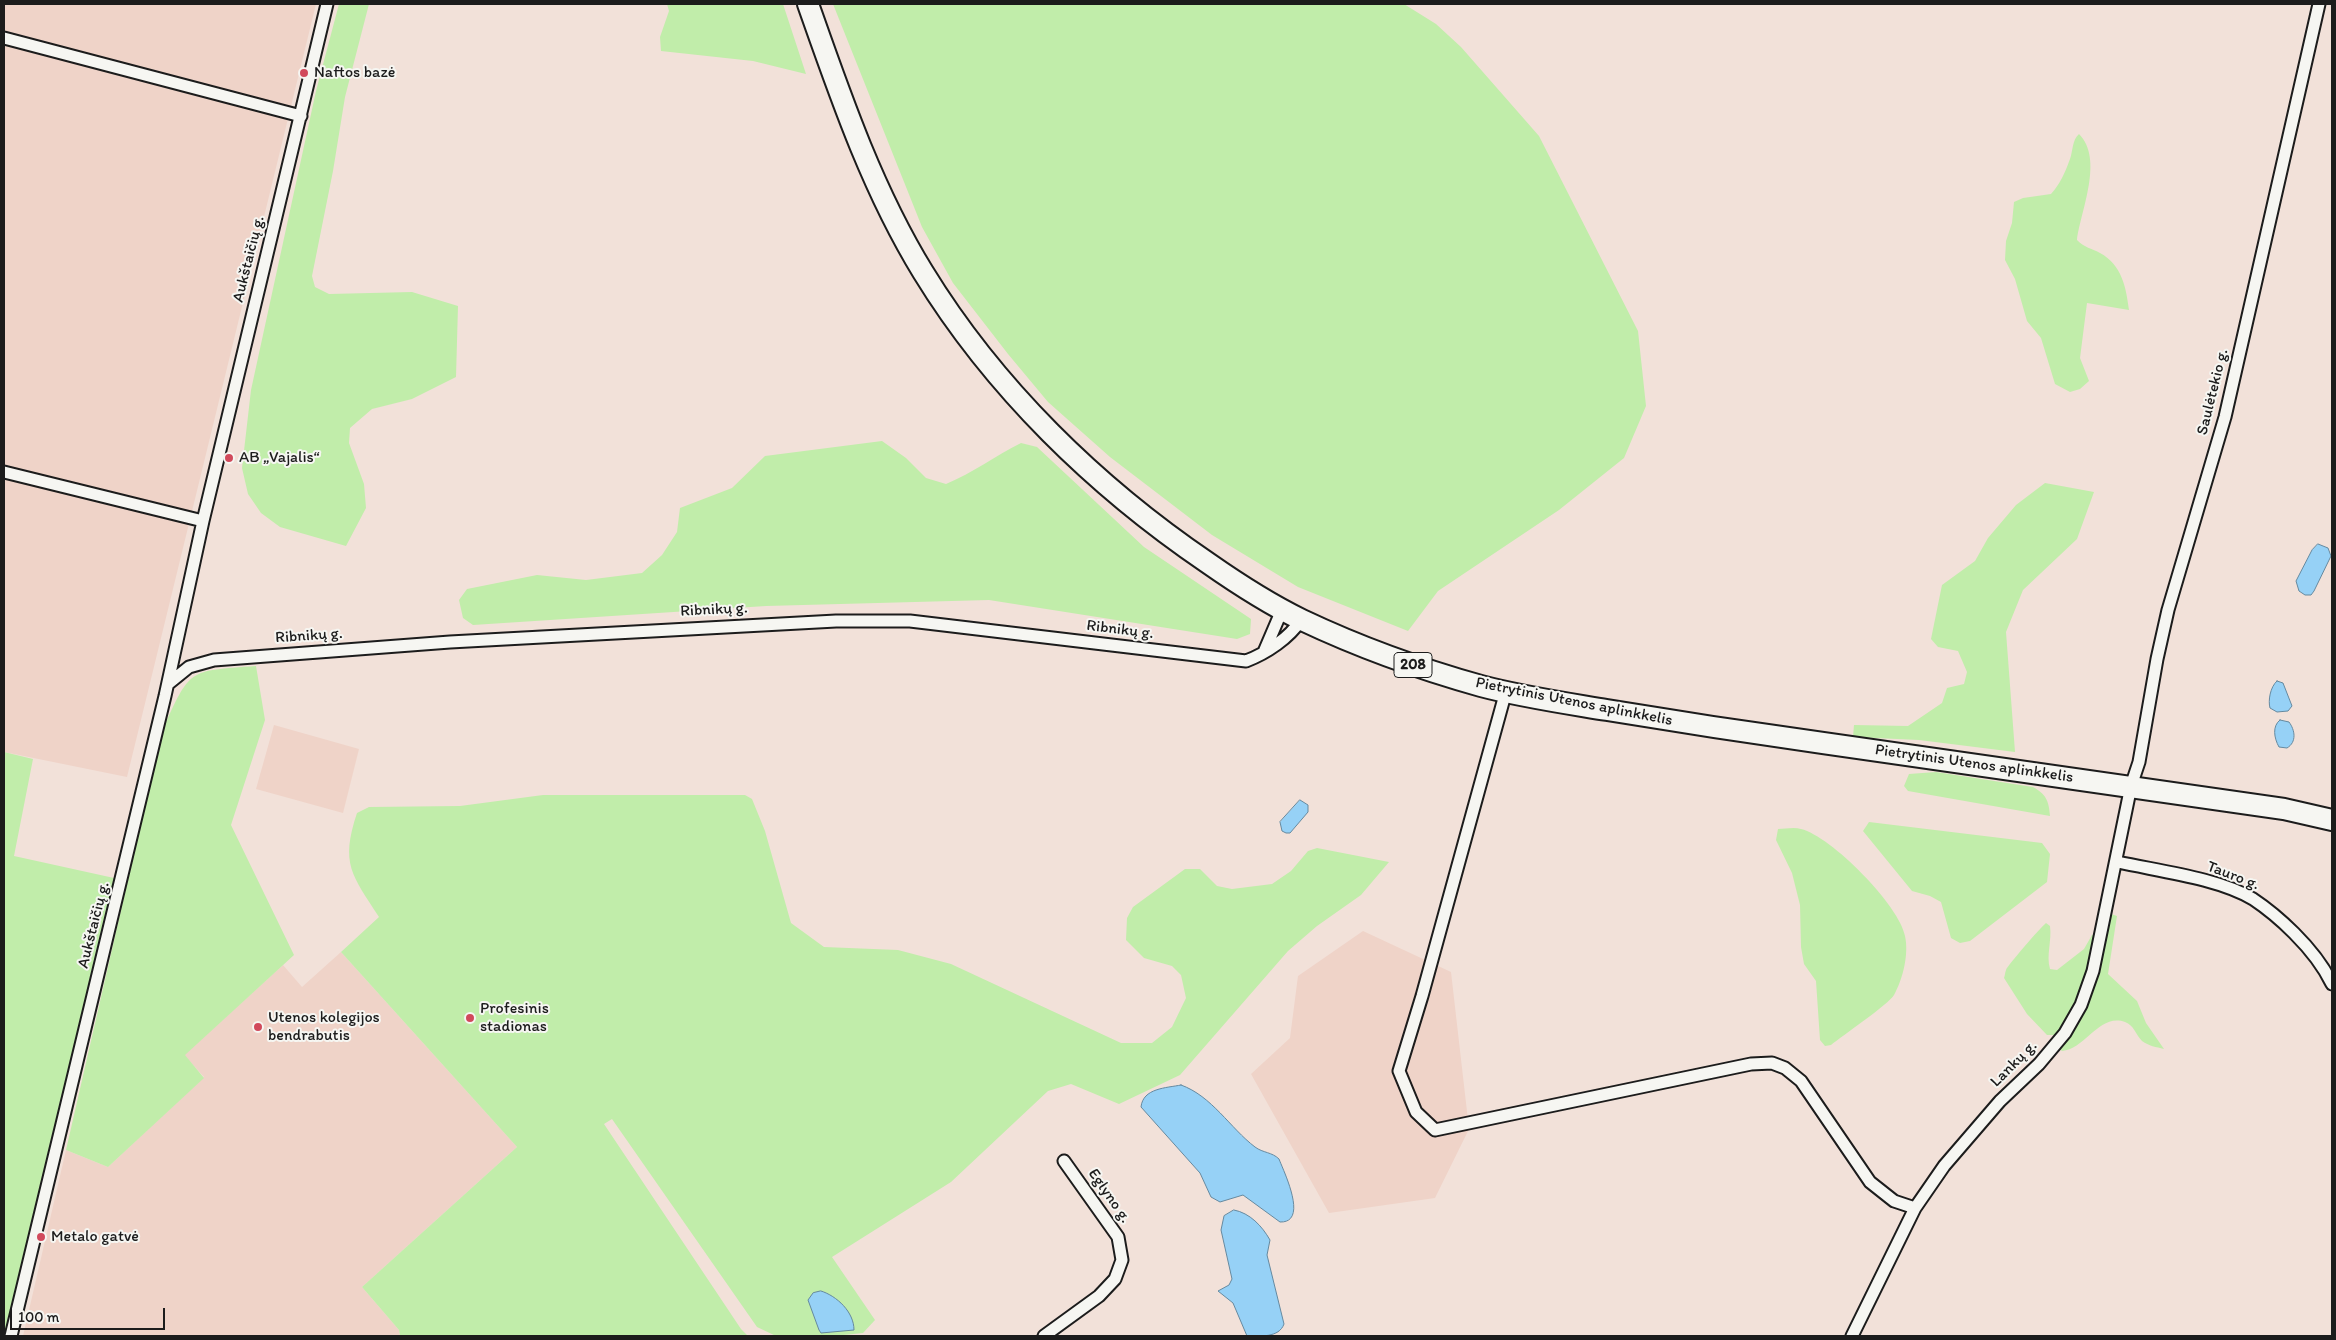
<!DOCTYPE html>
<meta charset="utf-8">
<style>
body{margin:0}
#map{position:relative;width:2336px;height:1340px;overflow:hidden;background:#f2e1d9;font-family:Itim,sans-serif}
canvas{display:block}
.frame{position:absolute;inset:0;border:5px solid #1c1c1c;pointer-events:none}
.scale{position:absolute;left:10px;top:1308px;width:155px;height:22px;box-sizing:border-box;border:2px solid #1c1c1c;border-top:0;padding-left:6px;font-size:15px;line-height:18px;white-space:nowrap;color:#1c1c1c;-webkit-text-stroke:4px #f6f6f2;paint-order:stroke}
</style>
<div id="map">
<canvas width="2336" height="1340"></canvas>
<div class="frame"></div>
<div class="scale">100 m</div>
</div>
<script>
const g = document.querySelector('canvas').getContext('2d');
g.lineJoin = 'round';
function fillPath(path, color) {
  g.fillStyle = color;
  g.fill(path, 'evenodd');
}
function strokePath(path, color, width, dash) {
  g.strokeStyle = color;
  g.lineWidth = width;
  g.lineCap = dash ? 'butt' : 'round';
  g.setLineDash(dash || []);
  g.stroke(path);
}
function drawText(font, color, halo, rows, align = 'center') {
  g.font = font + ' Itim,sans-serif';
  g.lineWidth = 4;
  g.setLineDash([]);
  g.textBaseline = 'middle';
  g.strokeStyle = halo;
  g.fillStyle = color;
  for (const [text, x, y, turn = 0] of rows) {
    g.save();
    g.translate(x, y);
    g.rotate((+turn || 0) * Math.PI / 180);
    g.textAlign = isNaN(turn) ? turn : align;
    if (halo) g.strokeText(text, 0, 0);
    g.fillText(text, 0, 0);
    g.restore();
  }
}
const built = new Path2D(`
 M4 4H316L127 777 4 752Z
 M274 725 359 749 343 813 256 789Z
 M1363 931 1451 972 1469 1129 1435 1198 1329 1213 1251 1074 1290 1038 1298 976Z
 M341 952 517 1147 362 1287 399 1330 400 1336H23L66 1150 108 1167 204 1077 184 1055 283 965 302 987Z`);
const green = new Path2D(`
 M339 4H369L345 97 333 171 312 276 315 287 329 294 412 292 458 306 456 377 412 399 372 409 350 428 349 443 364 484 366 508 346 546 280 527 261 513 248 494 242 468 251 390 316 91Z
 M667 4H783L806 74 753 61 661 51 660 37 669 11Z
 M833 4H1404L1436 24 1461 47 1539 136 1638 331 1646 406 1624 458 1559 510 1438 591 1408 631 1298 587 1212 535 1110 457 1048 402 1008 354 953 283 922 227Z
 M2079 134C2104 159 2081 210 2077 240 2085 248 2091 248 2100 253 2122 265 2126 287 2129 310L2087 303 2080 358 2089 381 2080 389 2070 392 2055 384 2041 338 2027 321 2015 279 2005 260 2006 241 2012 223 2014 202 2023 198 2051 194C2060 184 2065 173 2070 159 2073 151 2072 140 2079 134Z
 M882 441 906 458 926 478 946 484C973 473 995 456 1021 443L1037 447 1144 547 1251 619 1250 634 1237 639 989 600 766 606 473 625 463 618 459 600 467 589 537 575 586 580 642 573 662 555 677 532 680 508 732 488 765 456Z
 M2045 483 2094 492 2077 539 2023 590 2006 632 2015 752 1919 740 1853 737 1854 725 1908 726 1942 703 1947 688 1964 684 1967 672 1958 651 1938 647 1931 639 1942 585 1975 561 1988 538 2016 505Z
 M256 666 265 720 231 825 294 955 185 1055 204 1078 108 1167 66 1150 162 731C191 668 187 671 256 666Z
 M4 752 33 759 14 856 114 878 4 1336Z
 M1936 772 2033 787C2046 794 2049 801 2050 816L1908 791 1904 786 1909 774Z
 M543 795H745L752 799 765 831 791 923 824 947 898 950 951 964 1121 1043H1152L1172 1027 1186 998 1181 975 1172 966 1144 958 1126 940 1127 918 1133 907 1185 869H1200L1217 886 1232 889 1272 884 1291 871 1308 851 1317 848 1389 862 1361 895 1317 926 1288 951 1180 1075 1119 1104 1071 1084 1048 1091 951 1182 832 1257 875 1320 863 1333 834 1336H776L757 1327 612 1119 604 1124 741 1329 748 1336H400L399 1330 362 1287 517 1147 341 952 379 917C352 875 340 864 357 813L369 807 460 806Z
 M1869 822 2042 843 2050 854 2047 882 1970 941 1960 943 1951 938 1941 902 1930 896 1912 891 1863 831Z
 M1778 829C1785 829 1794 827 1801 829 1831 836 1900 906 1905 936 1909 954 1903 979 1894 995 1889 1004 1842 1036 1831 1045L1825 1046 1820 1040 1816 981 1804 964 1801 947 1800 905 1792 873 1776 840Z
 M2108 913 2117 916 2108 974 2137 1001 2146 1023 2164 1049C2156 1047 2149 1046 2142 1041 2136 1035 2134 1025 2125 1022 2099 1013 2086 1049 2062 1051L2058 1048 2085 1010 2092 991Z
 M2046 923 2050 926C2052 941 2046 955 2050 969L2057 970 2084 949 2092 935 2097 934C2091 969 2078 1007 2055 1035H2047L2027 1014 2004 978C2005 975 2005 973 2006 970 2007 966 2041 927 2046 923Z`);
const water = new Path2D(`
 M2318 544 2328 548 2331 556 2314 591 2311 595H2305L2299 591 2296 581 2312 550Z
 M2277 681 2283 683 2292 706 2288 711 2277 712 2270 708C2268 701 2270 687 2277 681Z
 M2280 720 2289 722C2295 730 2297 742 2287 748L2279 747C2274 738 2272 726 2280 720Z
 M1300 800 1308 805V812L1290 833H1286L1282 831 1280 822Z
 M1181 1085C1212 1096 1230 1128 1255 1147 1263 1153 1272 1152 1279 1159 1284 1172 1309 1223 1280 1222L1243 1195 1220 1202 1211 1197 1200 1173 1141 1107C1143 1088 1166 1088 1181 1085Z
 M1234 1210C1250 1213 1262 1226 1270 1240L1267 1255 1284 1324C1279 1338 1260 1336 1247 1336L1233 1303 1218 1291 1229 1285 1232 1279 1221 1230 1224 1216Z
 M821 1291C837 1296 854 1312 854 1330L821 1333 819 1330 808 1300 813 1293Z`);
const street = new Path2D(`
 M4 38 301 116
 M4 472 203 521
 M1264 652 1282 610
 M168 684 189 667 214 660 450 642 836 621H910L1246 661C1267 653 1289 638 1301 620
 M1506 691 1422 996 1399 1071 1416 1112 1435 1130 1751 1064 1772 1063 1785 1068 1801 1081 1870 1182 1894 1201 1915 1208
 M2118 862C2158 871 2218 878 2253 899 2268 909 2281 920 2294 933 2309 948 2323 965 2332 984
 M11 1336 165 696 203 521 327 4
 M1044 1336 1099 1296 1115 1279 1122 1260 1118 1237 1064 1161
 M1852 1336 1915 1208 1944 1166 2000 1101 2039 1064 2065 1033 2081 1005 2093 971 2131 786 2139 762 2157 659 2168 610 2225 417 2319 4`);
const highway = new Path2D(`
 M808 4C840 95 872 189 923 272 994 388 1096 487 1208 563 1238 584 1269 604 1302 620 1359 647 1420 669 1481 686 1522 697 1565 703 1607 710 1679 722 1751 733 1823 743 1977 765 2131 786 2284 809L2332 820`);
const markers = [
 [304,73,5,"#d1495b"],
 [229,458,5,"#d1495b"],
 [470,1018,5,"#d1495b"],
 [258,1027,5,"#d1495b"],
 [41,1237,5,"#d1495b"]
];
const shields = [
 [1413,665,38]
];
const shieldNames = [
 ["208",1413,665]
];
const poiNames = [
 ["Naftos bazė",314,73],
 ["AB „Vajalis“",239,458],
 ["Profesinis",480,1009],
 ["stadionas",480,1027],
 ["Utenos kolegijos",268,1018],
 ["bendrabutis",268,1036],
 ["Metalo gatvė",51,1237]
];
const streetNames = [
 ["Aukštaičių g.",249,259,-76],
 ["Saulėtekio g.",2213,392,-76],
 ["Ribnikų g.",714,610,-3],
 ["Ribnikų g.",1120,630,7],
 ["Ribnikų g.",309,636,-4],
 ["Pietrytinis Utenos aplinkkelis",1574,702,11],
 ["Pietrytinis Utenos aplinkkelis",1974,764,8],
 ["Tauro g.",2233,876,21],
 ["Aukštaičių g.",94,925,-76],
 ["Lankų g.",2014,1064,-45],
 ["Eglyno g.",1109,1196,55]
];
fillPath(built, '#efd3c8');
fillPath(green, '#c1edaa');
fillPath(water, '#96d1f6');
strokePath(water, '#65899f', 1);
strokePath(street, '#1c1c1c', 15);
strokePath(highway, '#1c1c1c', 24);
strokePath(street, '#f6f6f2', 11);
strokePath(highway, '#f6f6f2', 20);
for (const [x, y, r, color] of markers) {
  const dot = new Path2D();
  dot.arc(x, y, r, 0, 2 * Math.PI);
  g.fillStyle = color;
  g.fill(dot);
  strokePath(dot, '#f6f6f2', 2);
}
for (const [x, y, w] of shields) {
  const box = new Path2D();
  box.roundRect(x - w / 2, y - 12.5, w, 25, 4);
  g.fillStyle = '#f6f6f2';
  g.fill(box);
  strokePath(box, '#1c1c1c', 1);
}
drawText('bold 15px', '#1c1c1c', null, shieldNames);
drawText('16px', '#1c1c1c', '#f6f6f2', poiNames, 'left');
drawText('16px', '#1c1c1c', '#f6f6f2', streetNames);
</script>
